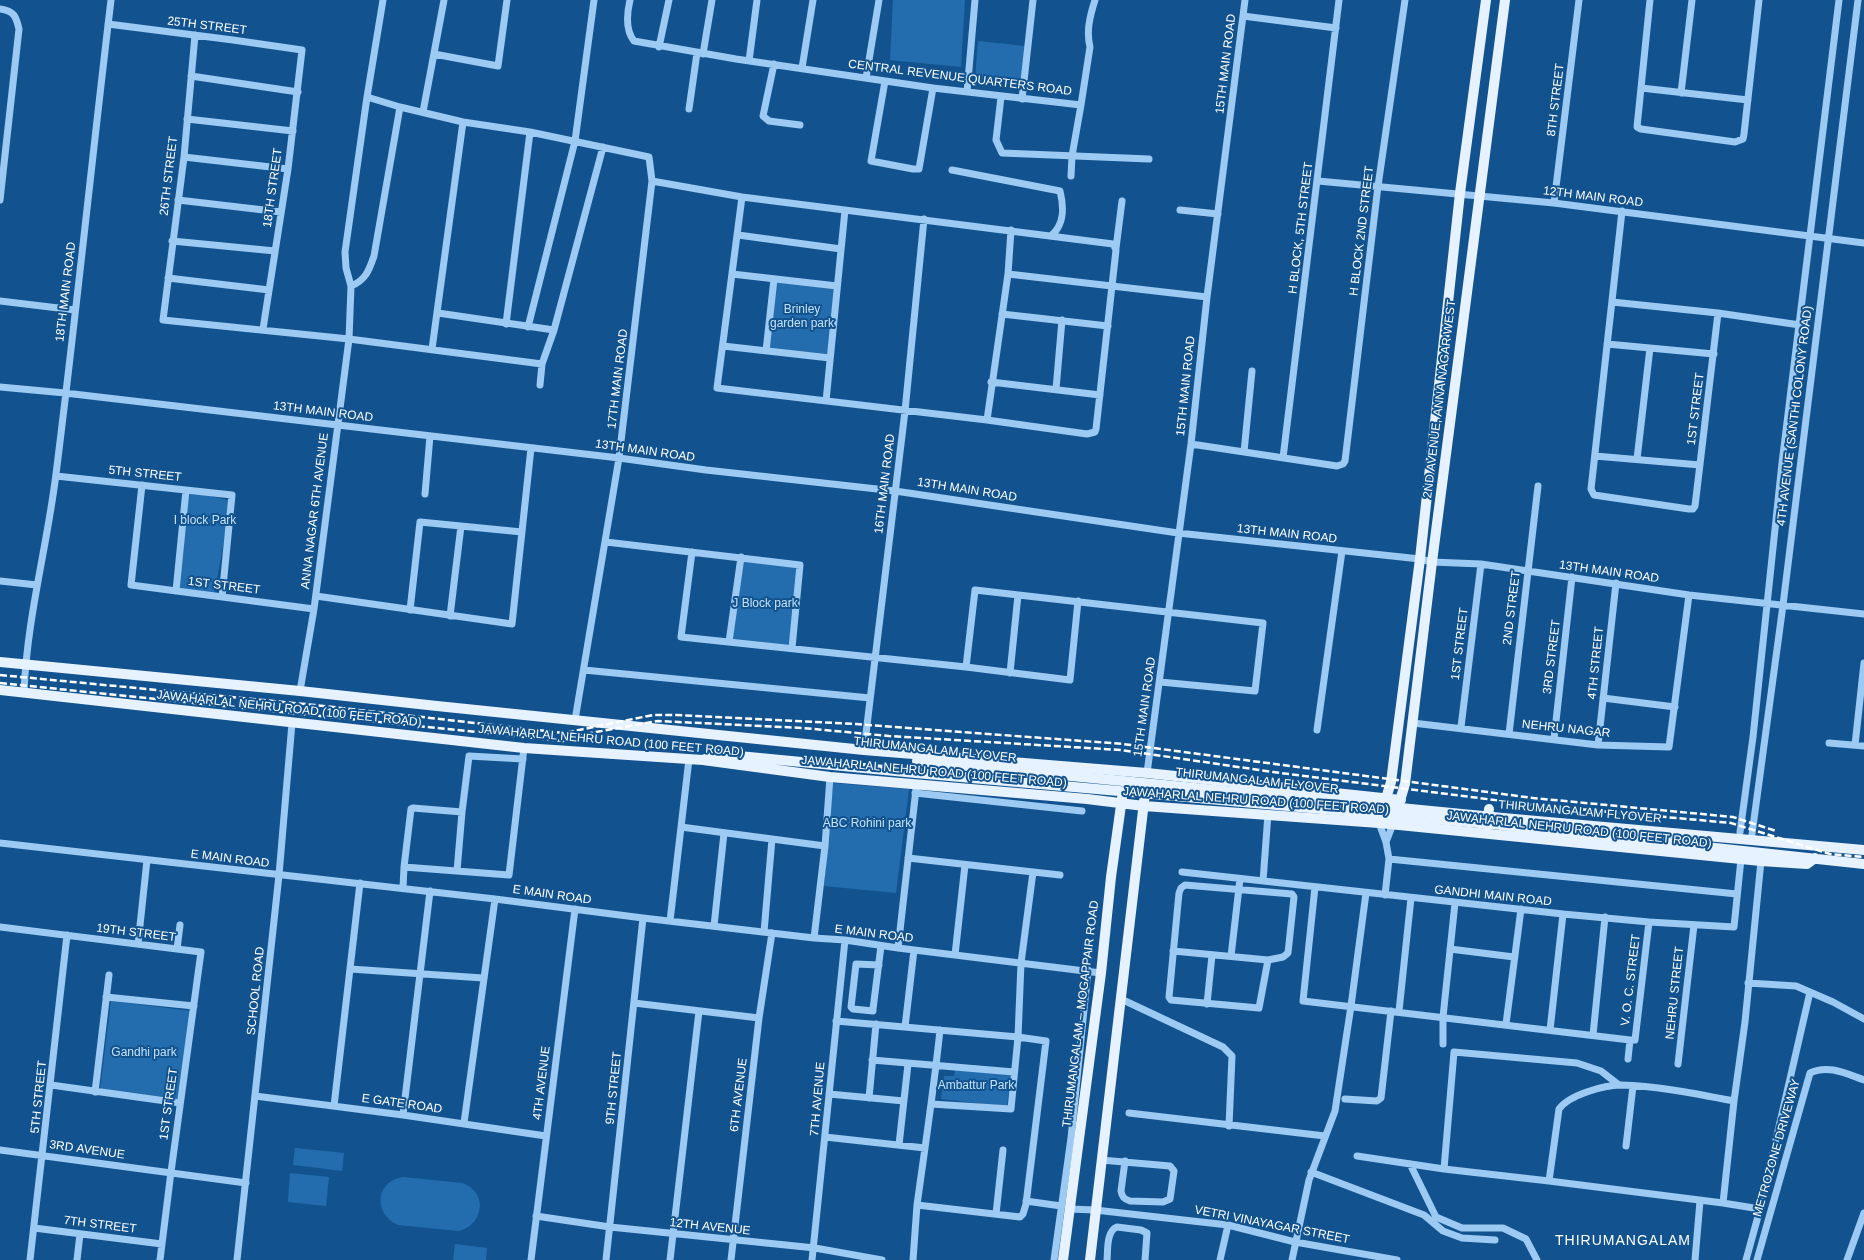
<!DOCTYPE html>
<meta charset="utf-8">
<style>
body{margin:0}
canvas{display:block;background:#12538f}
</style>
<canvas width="1864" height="1260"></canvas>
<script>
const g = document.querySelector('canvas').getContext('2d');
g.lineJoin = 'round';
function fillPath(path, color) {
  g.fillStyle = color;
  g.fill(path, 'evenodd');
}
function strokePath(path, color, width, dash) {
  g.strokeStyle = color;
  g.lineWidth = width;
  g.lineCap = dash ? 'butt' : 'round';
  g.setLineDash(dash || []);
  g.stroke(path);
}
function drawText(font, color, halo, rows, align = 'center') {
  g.font = font + ' Arial,sans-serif';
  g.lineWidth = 4;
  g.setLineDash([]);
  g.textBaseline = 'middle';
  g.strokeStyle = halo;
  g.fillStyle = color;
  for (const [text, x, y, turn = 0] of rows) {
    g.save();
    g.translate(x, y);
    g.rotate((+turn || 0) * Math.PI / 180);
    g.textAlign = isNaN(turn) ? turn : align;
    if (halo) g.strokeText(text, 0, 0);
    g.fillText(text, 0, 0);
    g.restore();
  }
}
const green = new Path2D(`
 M893 0H965L961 67 890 60Z
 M978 41 1025 46 1021 84 975 80Z
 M774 279 837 286 830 358 766 351Z
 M186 490 231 501 214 596 176 591Z
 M741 557 800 565 792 648 729 642Z
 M833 783 909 789 896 893 824 886Z
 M111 1001 190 1011 177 1100 100 1090Z
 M956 1066 1011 1072 1007 1107 941 1099 944 1076H954Z
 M295 1148 344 1153 342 1171 293 1165Z
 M290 1173 329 1177 326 1206 288 1202Z
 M403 1177 462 1183C465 1184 468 1185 470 1187 489 1201 478 1228 458 1231L398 1225C373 1214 375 1181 403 1177Z
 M455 1244 487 1248 486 1260H453Z`);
const minor = new Path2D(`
 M630 0C627 13 625 30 634 41L736 59 933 88 1081 105 1090 47C1086 31 1090 16 1095 0
 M1650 0 1637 127 1641 129 1735 142 1743 139 1744 134 1759 0
 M0 9C14 11 16 16 19 29L0 200
 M1243 16 1336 28
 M108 24 233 40 302 50 288 169 263 329
 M195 35 184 157 163 320 349 339 542 364 554 330 603 147
 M659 47 669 0
 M434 54 498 66 507 0
 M703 54 712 0
 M749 61 757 0
 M774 64 763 116 769 121 800 125
 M802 68 813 0
 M191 76 298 92
 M866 78 879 0
 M885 81 871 161 913 169H919L933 88
 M1641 88 1748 100
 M967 92 975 0
 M1681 93 1692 0
 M1001 97 996 140 1002 153 1149 159
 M1022 99 1033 0
 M400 107 463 122 530 132 649 157 652 181 742 197 1113 244 1116 250 1096 429 1095 432 1087 434 987 420 717 388 742 197
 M689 109 697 53
 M423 112 444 0
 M187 119 293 131
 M184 157 288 169
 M952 170 1060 191C1064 207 1065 224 1051 236
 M1071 176 1072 156 1081 105
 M1318 181 1554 203 1864 243
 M178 200 281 212
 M1554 203 1579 0
 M1180 210 1218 214
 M1622 211 1591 489 1594 495 1689 509H1693L1695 506 1718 313
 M738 235 841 249
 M172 241 275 251
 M1116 248 1122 201
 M732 274 837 286
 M1008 274 1207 297
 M168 278 269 290
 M351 286 346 268 345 252 367 97
 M0 301 75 310
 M1612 302 1718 313 1800 325
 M438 313 554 330
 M1002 314 1108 326
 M506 324 530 132
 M528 327 575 141 594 0
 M1607 344 1714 354
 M723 346 830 358
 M432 349 463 122
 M766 351 774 279
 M991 382 1100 395
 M540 385 542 364
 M0 387 65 393 619 458 706 470 895 491 1178 533 1420 559 1432 562 1481 564 1689 595 1864 614
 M1056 389 1062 320
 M826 401 845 210
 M987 420 1008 274 1011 230
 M1191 444 1337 466 1343 464 1345 461 1378 186 1405 0
 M1244 452 1252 371
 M1595 456 1700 465
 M1283 458 1339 0
 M1637 459 1650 348
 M56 476 232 495 222 597
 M142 485 131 585 314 609
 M425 494 430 436
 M606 542 800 565 792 648
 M692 552 681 637 966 667 1070 680 1078 601
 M0 581 37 585
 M176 591 186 490
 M316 596 512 624 531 448
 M410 610 420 522 522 532
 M450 616 461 526
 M729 642 741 557
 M966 667 975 590 1263 623 1255 691 1160 682
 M584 670 870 698
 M1010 673 1018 595
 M300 691 314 609 349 339 351 286C366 280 369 270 374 256L400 107 367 97 383 0
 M24 692C27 618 47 547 56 474 76 316 92 158 111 0
 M1603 698 1675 707
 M575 720 619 458 652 181
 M1413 723 1598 745 1669 747 1689 595
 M1461 727 1481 564
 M1317 730 1342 551
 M1509 734 1538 486
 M1554 739 1572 577
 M1829 743 1864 746
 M1598 745 1616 583
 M1855 745 1864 663
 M864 750 905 411 924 219
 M1147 773 1191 444 1207 297 1245 0
 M915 793 1082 811
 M1379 823 1386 842 1389 859 1385 895
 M681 827 825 846
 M1740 832 1753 737 1782 463 1839 0
 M1752 834 1783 605 1858 0
 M1386 842 1393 824
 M0 843 495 899 643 918 814 938 845 940 898 948 1101 973
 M908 858 1060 875
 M1389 859 1737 894
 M404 867 411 809 413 808 462 812 469 756 523 759
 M457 871 462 812
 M1182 872 1563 914 1649 922 1734 927 1741 859
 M1263 881 1268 814
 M1185 885 1292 894 1294 897 1288 953 1283 957 1268 960 1259 1008 1171 1000 1169 997 1179 893 1181 888Z
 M1315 887 1303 1001 1630 1040H1635L1649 922
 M403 888 404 867 509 875 524 748
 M670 921 689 759
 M714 926 724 833
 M0 927 201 952 171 1172 160 1260
 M764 932 772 839
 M814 938 825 846 830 777
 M138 944 147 860
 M898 948 916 789
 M177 949 180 925
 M1450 949 1514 957
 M1173 951 1268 960
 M955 955 965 865
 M1231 956 1240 879
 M879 965 856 964 851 1007 853 1009 873 1011V1009L881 946
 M350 969 483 978
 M1748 983 1796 986 1833 1002 1864 1019
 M106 997 194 1006
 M1121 999 1223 1047 1232 1056 1229 1126
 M634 1003 759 1018
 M1207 1004 1212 955
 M1399 1011 1411 898
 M836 1021 1018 1037 1021 963 1033 872
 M1506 1024 1521 909
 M905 1027 914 950
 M1550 1030 1563 914
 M1593 1035 1605 917
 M1443 1044V1017L1455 903
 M1628 1059 1630 1040
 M872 1060 1014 1072
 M1678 1064 1694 925
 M51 1085 180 1103
 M95 1092 109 975
 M829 1094 904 1101
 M255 1096 403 1115 546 1136
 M869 1098 876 1024
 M1345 1099 1377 1101 1381 1098 1391 1011
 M931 1104 1011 1109 1018 1037 1046 1041 1026 1204 1023 1214 1020 1217 917 1205C925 1147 934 1088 940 1030
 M334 1106 360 883
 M1129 1113 1325 1136
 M403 1115 430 891
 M464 1123 495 899
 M825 1137 925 1148
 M899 1145 908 1064
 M1626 1146 1633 1086
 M0 1150 246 1183
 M1357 1156 1444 1169 1549 1181 1559 1109C1569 1095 1604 1085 1621 1085 1658 1086 1697 1094 1734 1101L1745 1022 1761 861
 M1101 1160 1170 1166 1174 1171 1170 1199 1163 1202 1130 1201C1124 1199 1122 1197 1121 1191L1125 1161
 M1410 1164 1436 1217 1462 1228H1503L1526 1239 1537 1260
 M1444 1169 1454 1052 1577 1063 1601 1071 1619 1085
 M1311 1172 1424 1215 1443 1231 1462 1238 1495 1240
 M1549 1181 1723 1203 1734 1101
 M1026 1201 1061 1206
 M1723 1203 1760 1209 1746 1260
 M1069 1209 1095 1210 1228 1225 1295 1242 1397 1260
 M1760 1209 1810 992
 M996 1214 1003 1150
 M536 1216 610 1227 815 1248 882 1260
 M34 1228 162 1244
 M30 1260 67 935
 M77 1260 80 1234
 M237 1260 279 875 292 723
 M531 1260 575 909
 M606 1260 643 918
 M670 1260 699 1011
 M731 1260 759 1018 772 933
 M812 1260 845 940
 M913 1260 917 1205
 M1054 1260 1071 1138 1088 970
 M1107 1260C1108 1251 1106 1231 1117 1227L1141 1230 1147 1233 1145 1260
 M1220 1260 1228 1225
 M1292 1260 1309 1180 1335 1111 1351 1006 1366 893
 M1695 1260 1700 1201
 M1757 1260 1810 1073C1828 1064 1847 1074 1864 1080
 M1847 1260 1864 1213`);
const major = new Path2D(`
 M0 662 300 691 437 706 864 750 1147 773 1401 800
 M0 690 524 748 703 760 830 777 1087 799 1144 806 1379 823 1761 861 1807 864 1815 858
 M703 760 718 754 916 773
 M1384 805 1391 782 1420 559 1460 193 1486 0
 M1398 807 1405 784 1432 562 1505 0
 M1503 818 1864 850
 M1487 825 1489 809
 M1502 825 1864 864
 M1063 1260 1101 973 1111 877 1122 798
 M1090 1260 1146 785`);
const rail = new Path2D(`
 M0 675 315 705 564 733 653 715H676L856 724 1123 744 1533 798 1733 817 1776 831
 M0 683 564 741 585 734 658 721 803 728 889 736 1121 750 1273 772 1534 805 1731 823 1830 854 1864 857`);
const majorBridge = new Path2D(`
 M917 761 1503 818
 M916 773 1502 825`);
const streetNames = [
 ["25TH STREET",207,26,7],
 ["15TH MAIN ROAD",1226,64,-83],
 ["CENTRAL REVENUE QUARTERS ROAD",960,78,7],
 ["8TH STREET",1556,100,-83],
 ["26TH STREET",169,176,-83],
 ["18TH STREET",273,188,-82],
 ["12TH MAIN ROAD",1593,197,7],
 ["H BLOCK, 5TH STREET",1301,228,-83],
 ["H BLOCK 2ND STREET",1362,231,-83],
 ["18TH MAIN ROAD",66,292,-83],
 ["17TH MAIN ROAD",618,379,-83],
 ["15TH MAIN ROAD",1186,386,-84],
 ["2ND AVENUE, ANNA NAGAR WEST",1440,399,-83],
 ["1ST STREET",1696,409,-83],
 ["13TH MAIN ROAD",323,412,7],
 ["4TH AVENUE (SANTHI COLONY ROAD)",1795,416,-83],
 ["13TH MAIN ROAD",645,451,8],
 ["5TH STREET",145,474,6],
 ["16TH MAIN ROAD",885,484,-83],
 ["13TH MAIN ROAD",967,490,9],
 ["ANNA NAGAR 6TH AVENUE",315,511,-83],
 ["13TH MAIN ROAD",1287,534,6],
 ["13TH MAIN ROAD",1609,572,8],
 ["1ST STREET",224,586,7],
 ["2ND STREET",1512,608,-83],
 ["1ST STREET",1460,644,-83],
 ["3RD STREET",1552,657,-83],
 ["4TH STREET",1596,663,-84],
 ["15TH MAIN ROAD",1145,707,-82],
 ["JAWAHARLAL NEHRU ROAD (100 FEET ROAD)",289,709,6],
 ["NEHRU NAGAR",1566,729,6],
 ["JAWAHARLAL NEHRU ROAD (100 FEET ROAD)",611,741,5],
 ["THIRUMANGALAM FLYOVER",935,750,6],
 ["JAWAHARLAL NEHRU ROAD (100 FEET ROAD)",934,772,5],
 ["THIRUMANGALAM FLYOVER",1257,781,6],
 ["JAWAHARLAL NEHRU ROAD (100 FEET ROAD)",1256,801,4],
 ["THIRUMANGALAM FLYOVER",1580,812,5],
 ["JAWAHARLAL NEHRU ROAD (100 FEET ROAD)",1579,830,6],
 ["E MAIN ROAD",230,859,7],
 ["E MAIN ROAD",552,895,8],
 ["GANDHI MAIN ROAD",1493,896,6],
 ["19TH STREET",136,933,7],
 ["E MAIN ROAD",874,934,7],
 ["V. O. C. STREET",1631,980,-83],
 ["SCHOOL ROAD",256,991,-84],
 ["NEHRU STREET",1675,993,-84],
 ["THIRUMANGALAM – MOGAPPAIR ROAD",1081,1014,-83],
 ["4TH AVENUE",542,1083,-83],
 ["9TH STREET",614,1088,-84],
 ["6TH AVENUE",739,1095,-83],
 ["5TH STREET",39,1097,-84],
 ["7TH AVENUE",818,1099,-85],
 ["1ST STREET",169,1104,-82],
 ["E GATE ROAD",402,1104,8],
 ["METROZONE DRIVEWAY",1777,1148,-74],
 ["3RD AVENUE",87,1150,8],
 ["7TH STREET",100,1225,7],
 ["VETRI VINAYAGAR STREET",1272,1225,11],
 ["12TH AVENUE",710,1227,6]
];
const parkNames = [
 ["Brinley",802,310],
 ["garden park",802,324],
 ["I block Park",205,521],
 ["J Block park",765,604],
 ["ABC Rohini park",867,824],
 ["Gandhi park",144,1053],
 ["Ambattur Park",976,1086]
];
const quarterNames = [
 ["THIRUMANGALAM",1623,1241]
];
fillPath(green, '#236dae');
strokePath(minor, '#9ccaf2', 7);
strokePath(major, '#e6f2ff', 10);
strokePath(rail, '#fff', 2.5, [7, 3]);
strokePath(majorBridge, '#e6f2ff', 10);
drawText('12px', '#fff', '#12538f', streetNames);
drawText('12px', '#c3e2fd', '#12538f', parkNames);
g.letterSpacing = '1px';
drawText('14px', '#fff', '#12538f', quarterNames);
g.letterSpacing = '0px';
</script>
